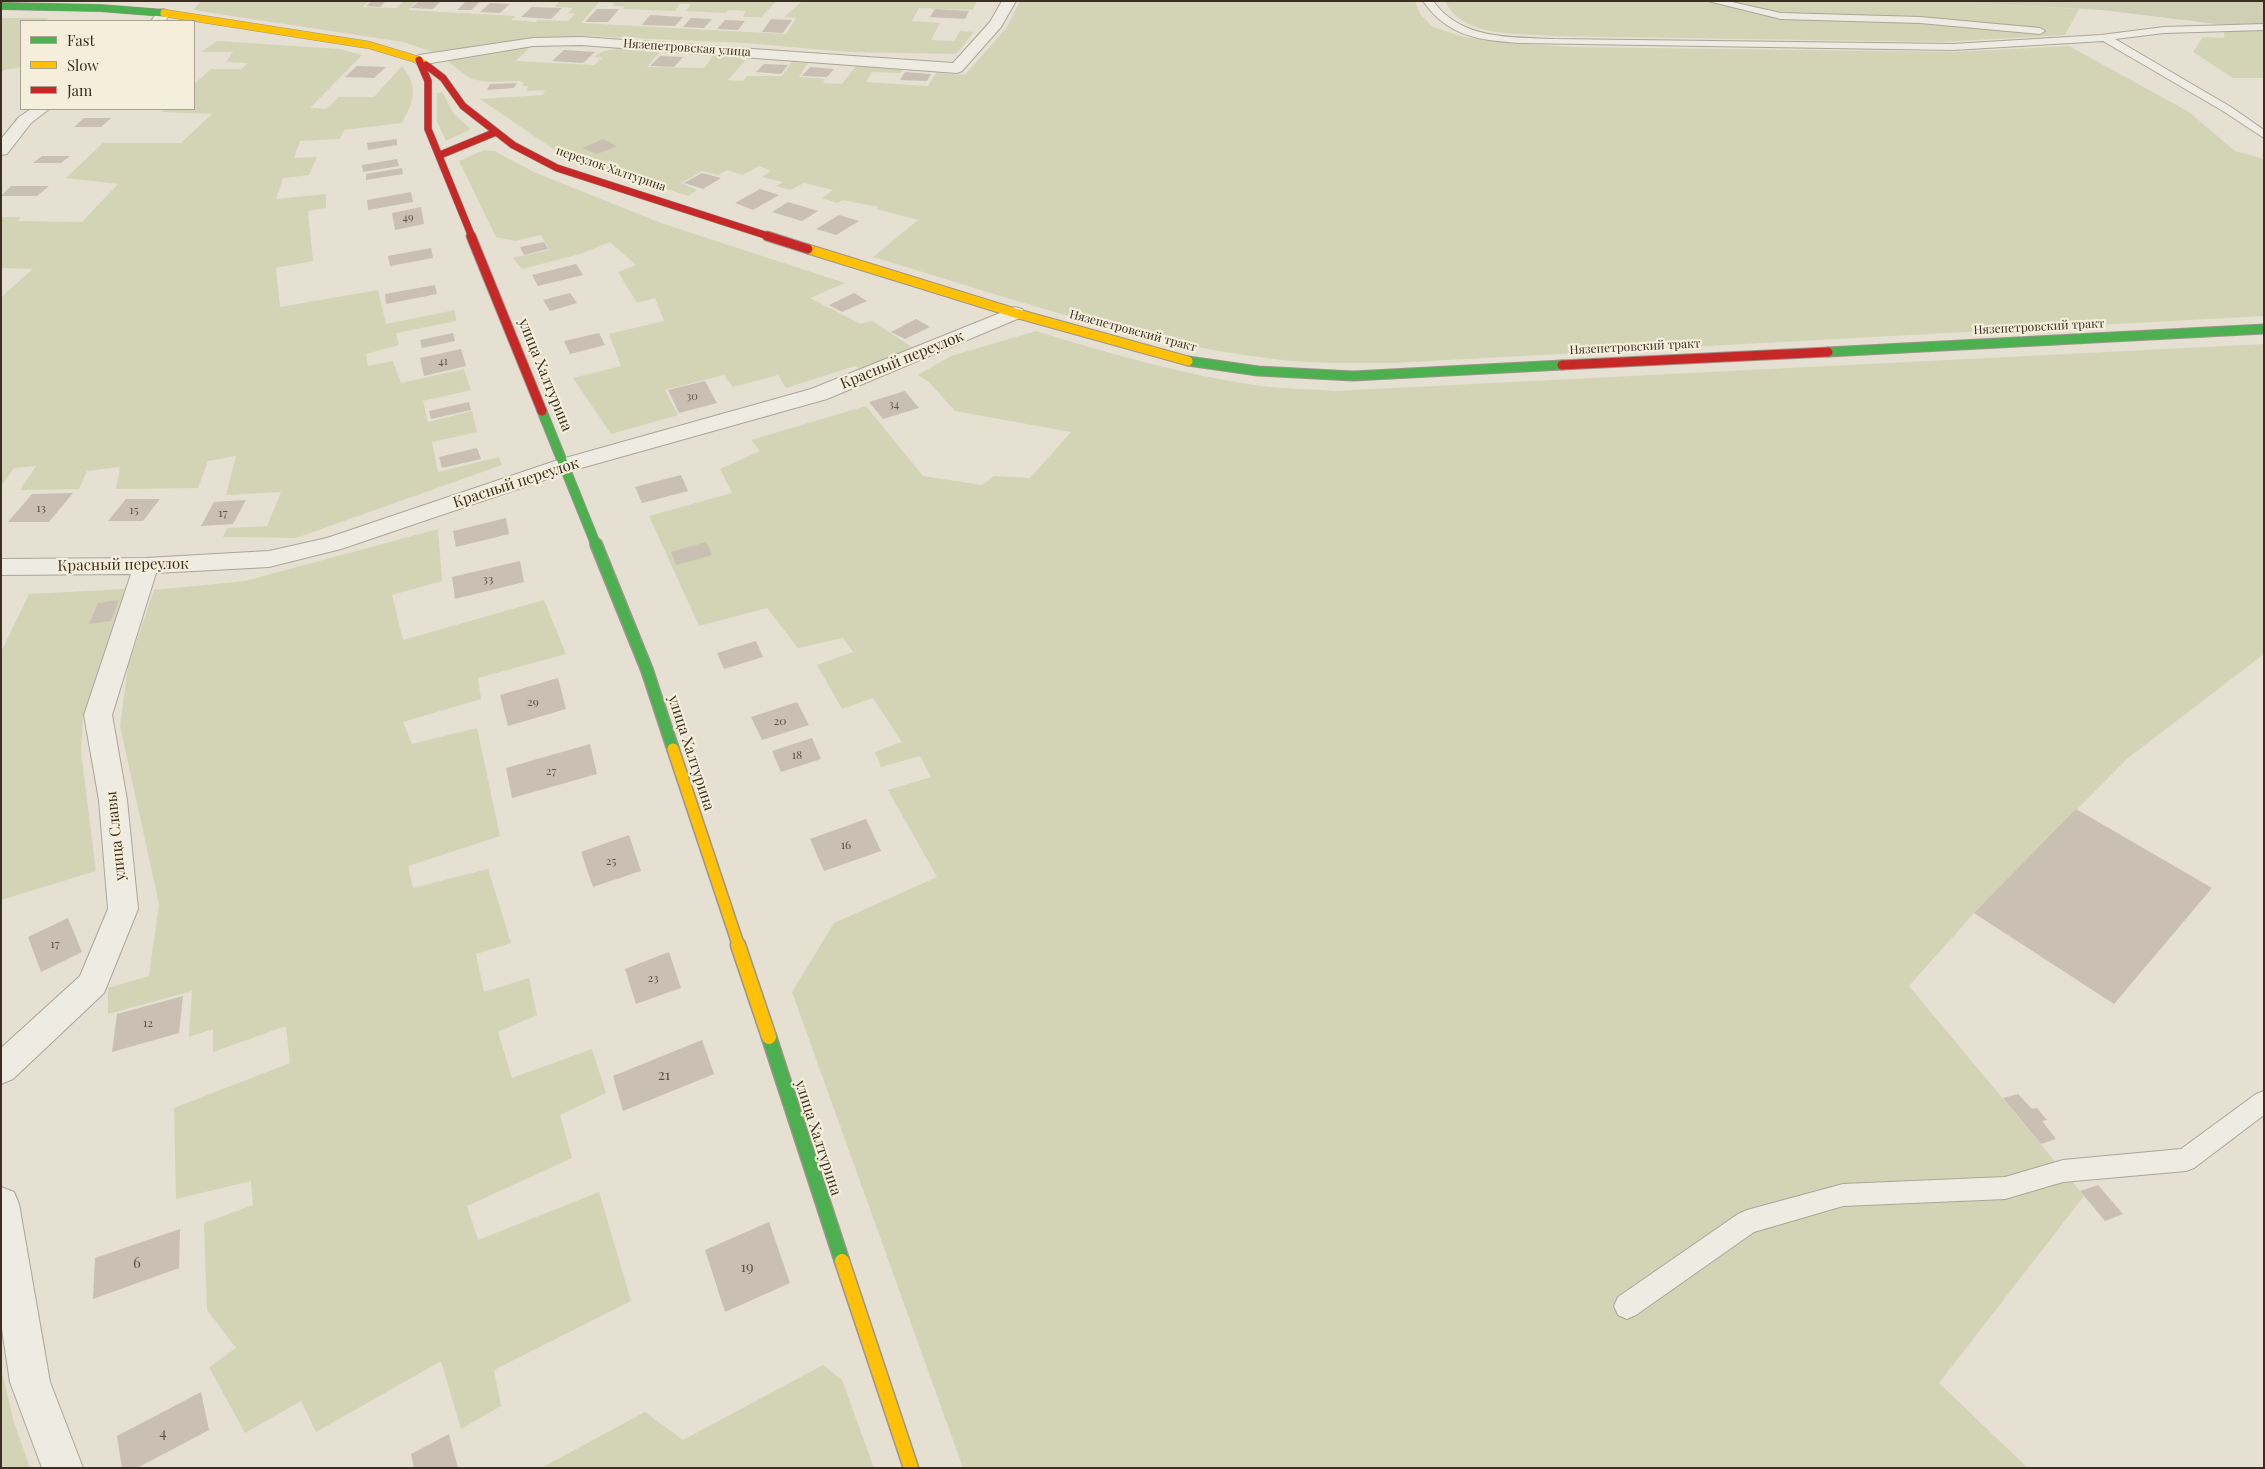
<!DOCTYPE html>
<meta charset="utf-8">
<style>
body{margin:0}
#map{position:relative;width:2265px;height:1469px;overflow:hidden;background:#e5e0d2;font-family:"Playfair Display",serif}
canvas{display:block}
.frame{position:absolute;inset:0;border:2px solid #3b2e22;pointer-events:none}
.legend{position:absolute;left:20px;top:20px;width:175px;height:90px;box-sizing:border-box;background:#f5eeda;border:1px solid #aba190;margin:0;padding:6px 9px;list-style:none;font-size:15px;color:#3b2e22}
.legend li{display:flex;align-items:center;gap:10px;height:25px}
.legend b{width:25px;border:1px solid #aba190}
</style>
<div id="map">
<canvas width="2265" height="1469"></canvas>
<div class="frame"></div>
<ul class="legend">
<li><b style="height:6px;background:#4caf50"></b>Fast</li>
<li><b style="height:6px;background:#ffc107"></b>Slow</li>
<li><b style="height:6px;background:#c62828"></b>Jam</li>
</ul>
</div>
<script>
const g = document.querySelector('canvas').getContext('2d');
g.lineJoin = 'round';
function fillPath(path, color) {
  g.fillStyle = color;
  g.fill(path, 'evenodd');
}
function strokePath(path, color, width, dash) {
  g.strokeStyle = color;
  g.lineWidth = width;
  g.lineCap = dash ? 'butt' : 'round';
  g.setLineDash(dash || []);
  g.stroke(path);
}
function drawText(font, color, halo, rows, align = 'center') {
  g.font = font + ' "Playfair Display",serif';
  g.lineWidth = 4.5;
  g.setLineDash([]);
  g.textBaseline = 'middle';
  g.strokeStyle = halo;
  g.fillStyle = color;
  for (const [text, x, y, turn = 0] of rows) {
    g.save();
    g.translate(x, y);
    g.rotate((+turn || 0) * Math.PI / 180);
    g.textAlign = isNaN(turn) ? turn : align;
    if (halo) g.strokeText(text, 0, 0);
    g.fillText(text, 0, 0);
    g.restore();
  }
}
const green = new Path2D(`
 M201 1H369L363 7 396 8 404 1H417L408 10 515 16 511 20 536 22 538 20 568 21 575 14 568 13 573 8 555 7 560 1H766L776 2 761 17H743L746 11 728 10 725 13 686 11 691 4H680L675 11 623 9 624 6H613L614 3 599 2 581 23 786 34 796 18 784 17 802 1H977L973 10 919 8 912 21 940 23 931 40 954 41 960 31 974 32 956 54 848 52 746 43 586 36 517 40 485 47V55L499 50 530 47 516 61 594 65 602 58 594 57C609 43 642 51 660 52L647 67 704 68 713 56 747 59 728 80 743 81 747 76H782L792 62 808 63 799 77 825 79 823 83 842 84 856 66 902 70 900 73 872 72 866 82 928 86 936 73 965 75 1007 27 1020 1H1415L1420 14 1433 27 1464 37 1508 43 1573 47 1954 52 2069 46 2189 112 2235 151 2264 159V316L1392 363C1350 363 1308 364 1266 358 1132 341 1003 296 873 257L918 220 876 209 878 207 843 200 837 203 822 198 833 190 804 183 790 190 776 186 783 182 762 177 771 171 759 166 743 175 727 170 718 175 702 171 681 183 697 190 688 196 559 153 480 99 543 95 545 90 527 91 528 86H522L524 83 520 81 488 82 471 79 438 54 403 42 199 11 194 9Z
 M1445 1H1942L2079 9 2065 35 1942 42 1552 36C1518 33 1462 38 1445 1Z
 M1 18H49L44 21H21V40L19 43H21V66C15 71 7 67 1 72Z
 M2225 25H2264V78H2233L2193 52 2203 37 2224 38Z
 M217 41 340 49 362 55 310 108 326 109 339 97H374L402 66C419 87 414 101 402 123L344 130 340 139 300 141 294 158 317 157 309 175 283 178 276 199 326 194V208L308 211 313 261 276 268 280 307 378 290 386 324 455 310 456 321 396 333 399 345 366 354 368 366 393 361 401 383 464 369 471 390 423 401 428 422 472 411 477 432 432 442 438 472 499 457 502 465 296 538 223 537 227 528 267 526 281 492 226 495 236 456 208 461 198 488 116 489 120 467 87 471 79 489 20 490 36 466 14 468 1 486V297L33 269 1 268V217H21L18 221 82 222 118 184 66 178 103 143H181L212 114 161 112 165 109H194V84L211 69H241L248 63 226 62 233 52H201Z
 M442 92 454 114 471 129 446 141 437 121V93Z
 M484 150 494 151 536 173 661 223 845 283 810 298 861 324 872 321 915 349 859 368 855 366 786 388 778 375 733 387 724 375 665 390 678 415 611 434 573 378 621 366 609 334 664 321 655 298 637 303 618 272 636 265 610 242 580 254 522 269 513 258 549 250 541 235 515 241 496 237 459 161Z
 M1036 331C1110 354 1184 375 1261 386 1285 389 1310 389 1334 391L2264 344V654L2128 758 1974 913 1909 986 2084 1196 1939 1383 2028 1468H963L792 992 834 923 937 877 888 790 931 777 920 756 881 767 875 752 902 742 873 698 842 709 817 665 853 652 843 638 798 648 767 608 699 626 649 516 732 493 720 469 760 451 751 440 866 406 923 476 982 485 994 476 1030 478 1071 432 955 411 929 382 918 375 951 356Z
 M438 529 442 581 392 595 403 640 544 600 566 654 478 678 481 699 403 722 412 744 477 728 500 836 408 866 413 888 488 869 511 943 476 954 484 992 529 978 537 1015 498 1032 512 1078 592 1049 606 1093 560 1115 572 1158 467 1206 478 1240 599 1192 631 1301 494 1370 501 1406 461 1429 441 1361 316 1432 301 1401 245 1433 209 1367 236 1348 207 1310 204 1223 253 1205 251 1181 176 1199 174 1108 290 1063 286 1026 213 1052V1029L189 1037 192 991 108 1014V988L149 976 159 904 120 726 128 666 154 590 245 581Z
 M125 589 123 605 83 716 81 752 96 871 1 900V652L29 594Z
 M823 1365 842 1380 874 1468H541L645 1412 683 1440Z
 M1 1368 14 1422 30 1468H1Z`);
const cemetery = new Path2D(`
 M1942 1H2264V25H2225L2102 10Z`);
const building = new Path2D(`
 M372 1H386L380 7 366 6Z
 M419 1H441L433 9 411 8Z
 M466 1H481L471 10H457Z
 M490 3 510 4 500 13 480 12Z
 M532 7 562 8 551 19 521 17Z
 M597 9H619L608 22H585Z
 M935 9 969 11 965 19 930 17Z
 M650 15 683 17 675 26 642 25Z
 M691 18 712 19 704 28 683 27Z
 M771 19 792 20 783 33 762 32Z
 M725 20 745 21 738 30 717 29Z
 M564 50 595 52 583 63 552 61Z
 M660 56 683 57 674 67 650 66Z
 M764 64 788 65 781 74 756 72Z
 M357 66 386 67 374 78 345 77Z
 M810 67 834 69 827 77 802 76Z
 M905 72 931 74 927 81 900 80Z
 M517 83 514 88 487 90 490 84Z
 M84 118H111L101 127H74Z
 M397 139V145L368 150 367 143Z
 M603 139 617 146 597 154 582 148Z
 M42 156H70L61 163H33Z
 M397 159 399 166 363 172 362 165Z
 M402 168 403 174 366 180V174Z
 M702 173 721 178 703 189 684 183Z
 M11 186H49L37 196H1Z
 M760 189 779 195 753 210 735 203Z
 M411 192 413 202 368 210 367 200Z
 M788 202 818 211 802 221 772 212Z
 M421 207 424 224 395 230 392 213Z
 M839 215 859 221 836 235 816 229Z
 M544 242 548 249 524 255 520 247Z
 M431 248 433 258 390 266 388 256Z
 M576 264 583 275 538 286 532 275Z
 M435 285 437 294 386 304 385 294Z
 M570 293 577 303 550 311 543 300Z
 M854 293 867 301 842 312 829 305Z
 M916 319 930 327 905 339 891 332Z
 M453 333 455 341 422 348 420 340Z
 M599 333 605 345 570 354 564 341Z
 M461 349 466 366 424 376 420 358Z
 M705 381 717 403 679 413 668 390Z
 M905 391 919 408 883 419 869 402Z
 M469 402 471 410 431 419 429 411Z
 M477 448 481 459 442 468 439 457Z
 M681 475 688 491 642 503 635 487Z
 M73 493 49 522H8L32 494Z
 M126 499H160L143 521H108Z
 M246 500 233 524 201 526 214 502Z
 M506 518 509 534 456 547 453 531Z
 M706 542 712 555 676 565 671 552Z
 M520 561 524 582 455 599 452 577Z
 M119 600 111 621 89 624 98 603Z
 M756 641 763 657 724 669 717 653Z
 M558 678 566 709 508 726 500 695Z
 M797 702 809 725 762 740 751 717Z
 M812 738 821 759 781 772 772 751Z
 M590 744 597 774 512 798 506 768Z
 M2076 809 2212 888 2114 1004 1974 913Z
 M866 819 881 851 824 871 810 839Z
 M629 835 641 871 593 887 581 852Z
 M68 918 82 952 41 972 28 937Z
 M669 952 681 988 636 1004 625 969Z
 M183 996 179 1033 112 1052 117 1014Z
 M702 1040 714 1074 623 1111 613 1076Z
 M2018 1094 2032 1109 2037 1108 2047 1120 2042 1121 2056 1139 2041 1144 2003 1098Z
 M2098 1185 2123 1214 2105 1221 2080 1191Z
 M769 1222 790 1283 725 1312 705 1250Z
 M180 1229 179 1268 93 1299 95 1258Z
 M201 1392 209 1430 137 1468H122L117 1436Z
 M449 1434 458 1468H414L411 1454Z`);
const lane = new Path2D(`
 M1423 1H1433C1461 40 1511 37 1554 39L1953 44 2101 35 2164 27 2264 24V30L2164 33 2115 39 2231 107 2264 130V138L2223 111 2103 41 1953 50 1520 43C1479 40 1448 37 1423 1Z
 M1708 1H1727L1781 13 1920 17 2040 28 2045 31 2040 34 1920 23 1781 19Z
 M2264 1091V1115L2194 1168 2186 1171 2063 1182 2005 1199 1843 1206 1754 1232 1636 1315 1627 1319 1618 1315 1614 1306 1618 1297 1738 1214 1747 1210 1843 1184 2005 1177 2063 1160 2181 1149 2256 1094Z`);
const street = new Path2D(`
 M1002 1H1016L1001 27 962 71 957 73 581 45 533 46 419 65 411 60 419 55 533 38 581 37 953 63 990 22Z
 M164 9 171 13 165 21H151L159 10Z
 M31 109H49L31 123 7 154 1 155V139L19 117Z
 M1015 307 1022 309 1025 313 1022 317 827 399 574 470 341 549 269 567 156 573 112 715 127 800 138 909 104 993 13 1079 1 1084V1048L80 976 108 909 99 800 84 715 131 574 1 575V559L146 558 269 551 327 538 558 460 811 389Z
 M1 1187 14 1192 19 1204 50 1382 83 1468H42L10 1382 1 1323Z`);
const fastFar3 = new Path2D(`
 M1 6 100 8 164 13`);
const fastFar2 = new Path2D(`
 M1828 352 2264 329
 M1188 361 1258 371 1353 376 1562 365
 M542 411 596 545`);
const fastFar1 = new Path2D(`
 M596 544 647 670 673 749`);
const fast = new Path2D(`
 M769 1037 842 1261`);
const slowFar3 = new Path2D(`
 M164 13 369 45 419 60 426 65`);
const slowFar2 = new Path2D(`
 M808 249 1015 313 1188 361`);
const slowFar1 = new Path2D(`
 M673 749 739 947`);
const slow = new Path2D(`
 M738 945 769 1037
 M842 1261 911 1468`);
const jamFar1 = new Path2D(`
 M419 60 428 81V129L472 237
 M426 65 443 78 463 106 513 145 557 168 771 237
 M440 155 496 132`);
const jam = new Path2D(`
 M471 236 542 411
 M767 236 808 249
 M1562 365 1828 352`);
const farNumbernames = [
 ["49",408,218],
 ["41",443,362],
 ["30",692,397],
 ["34",894,405]
];
const farStreetnames = [
 ["Нязепетровская улица",687,48,4],
 ["переулок Халтурина",611,169,19],
 ["Нязепетровский тракт",2039,327,-3],
 ["Нязепетровский тракт",1133,331,15],
 ["Нязепетровский тракт",1635,347,-3]
];
const numberNames = [
 ["13",41,508],
 ["15",134,510],
 ["17",223,513],
 ["33",488,579],
 ["29",533,702],
 ["20",780,721],
 ["18",797,755],
 ["27",551,771],
 ["16",846,845],
 ["25",611,861],
 ["17",55,944],
 ["23",653,978],
 ["12",148,1023]
];
const streetNames = [
 ["Красный переулок",902,360,-22],
 ["улица Халтурина",545,375,68],
 ["Красный переулок",516,483,-18],
 ["Красный переулок",123,565,-1],
 ["улица Халтурина",691,753,72],
 ["улица Славы",116,836,-96],
 ["улица Халтурина",818,1138,72]
];
const nearNumbernames = [
 ["21",664,1075],
 ["6",137,1263],
 ["19",747,1267],
 ["4",163,1433]
];
fillPath(green, '#d3d4b5');
fillPath(cemetery, '#cecfb5');
fillPath(building, '#c9bfb3');
strokePath(lane, '#aba59a', 2);
strokePath(street, '#aba59a', 2);
strokePath(fastFar3, '#9b958a', 8);
strokePath(fastFar2, '#9b958a', 11);
strokePath(fastFar1, '#9b958a', 14);
strokePath(fast, '#9b958a', 17);
strokePath(slowFar3, '#9b958a', 8);
strokePath(slowFar2, '#9b958a', 11);
strokePath(slowFar1, '#9b958a', 14);
strokePath(slow, '#9b958a', 17);
strokePath(jamFar1, '#9b958a', 8);
strokePath(jam, '#9b958a', 11);
fillPath(lane, '#eeebe3');
fillPath(street, '#eeebe3');
strokePath(fastFar3, '#4caf50', 7);
strokePath(fastFar2, '#4caf50', 9);
strokePath(fastFar1, '#4caf50', 11);
strokePath(fast, '#4caf50', 14);
strokePath(slowFar3, '#ffc107', 7);
strokePath(slowFar2, '#ffc107', 9);
strokePath(slowFar1, '#ffc107', 11);
strokePath(slow, '#ffc107', 14);
strokePath(jamFar1, '#c62828', 7);
strokePath(jam, '#c62828', 9);
drawText('11px', '#5e5246', null, farNumbernames);
drawText('12px', '#3b2e22', '#f5eeda', farStreetnames);
drawText('12px', '#5e5246', null, numberNames);
drawText('15px', '#3b2e22', '#f5eeda', streetNames);
drawText('15px', '#5e5246', null, nearNumbernames);
</script>
